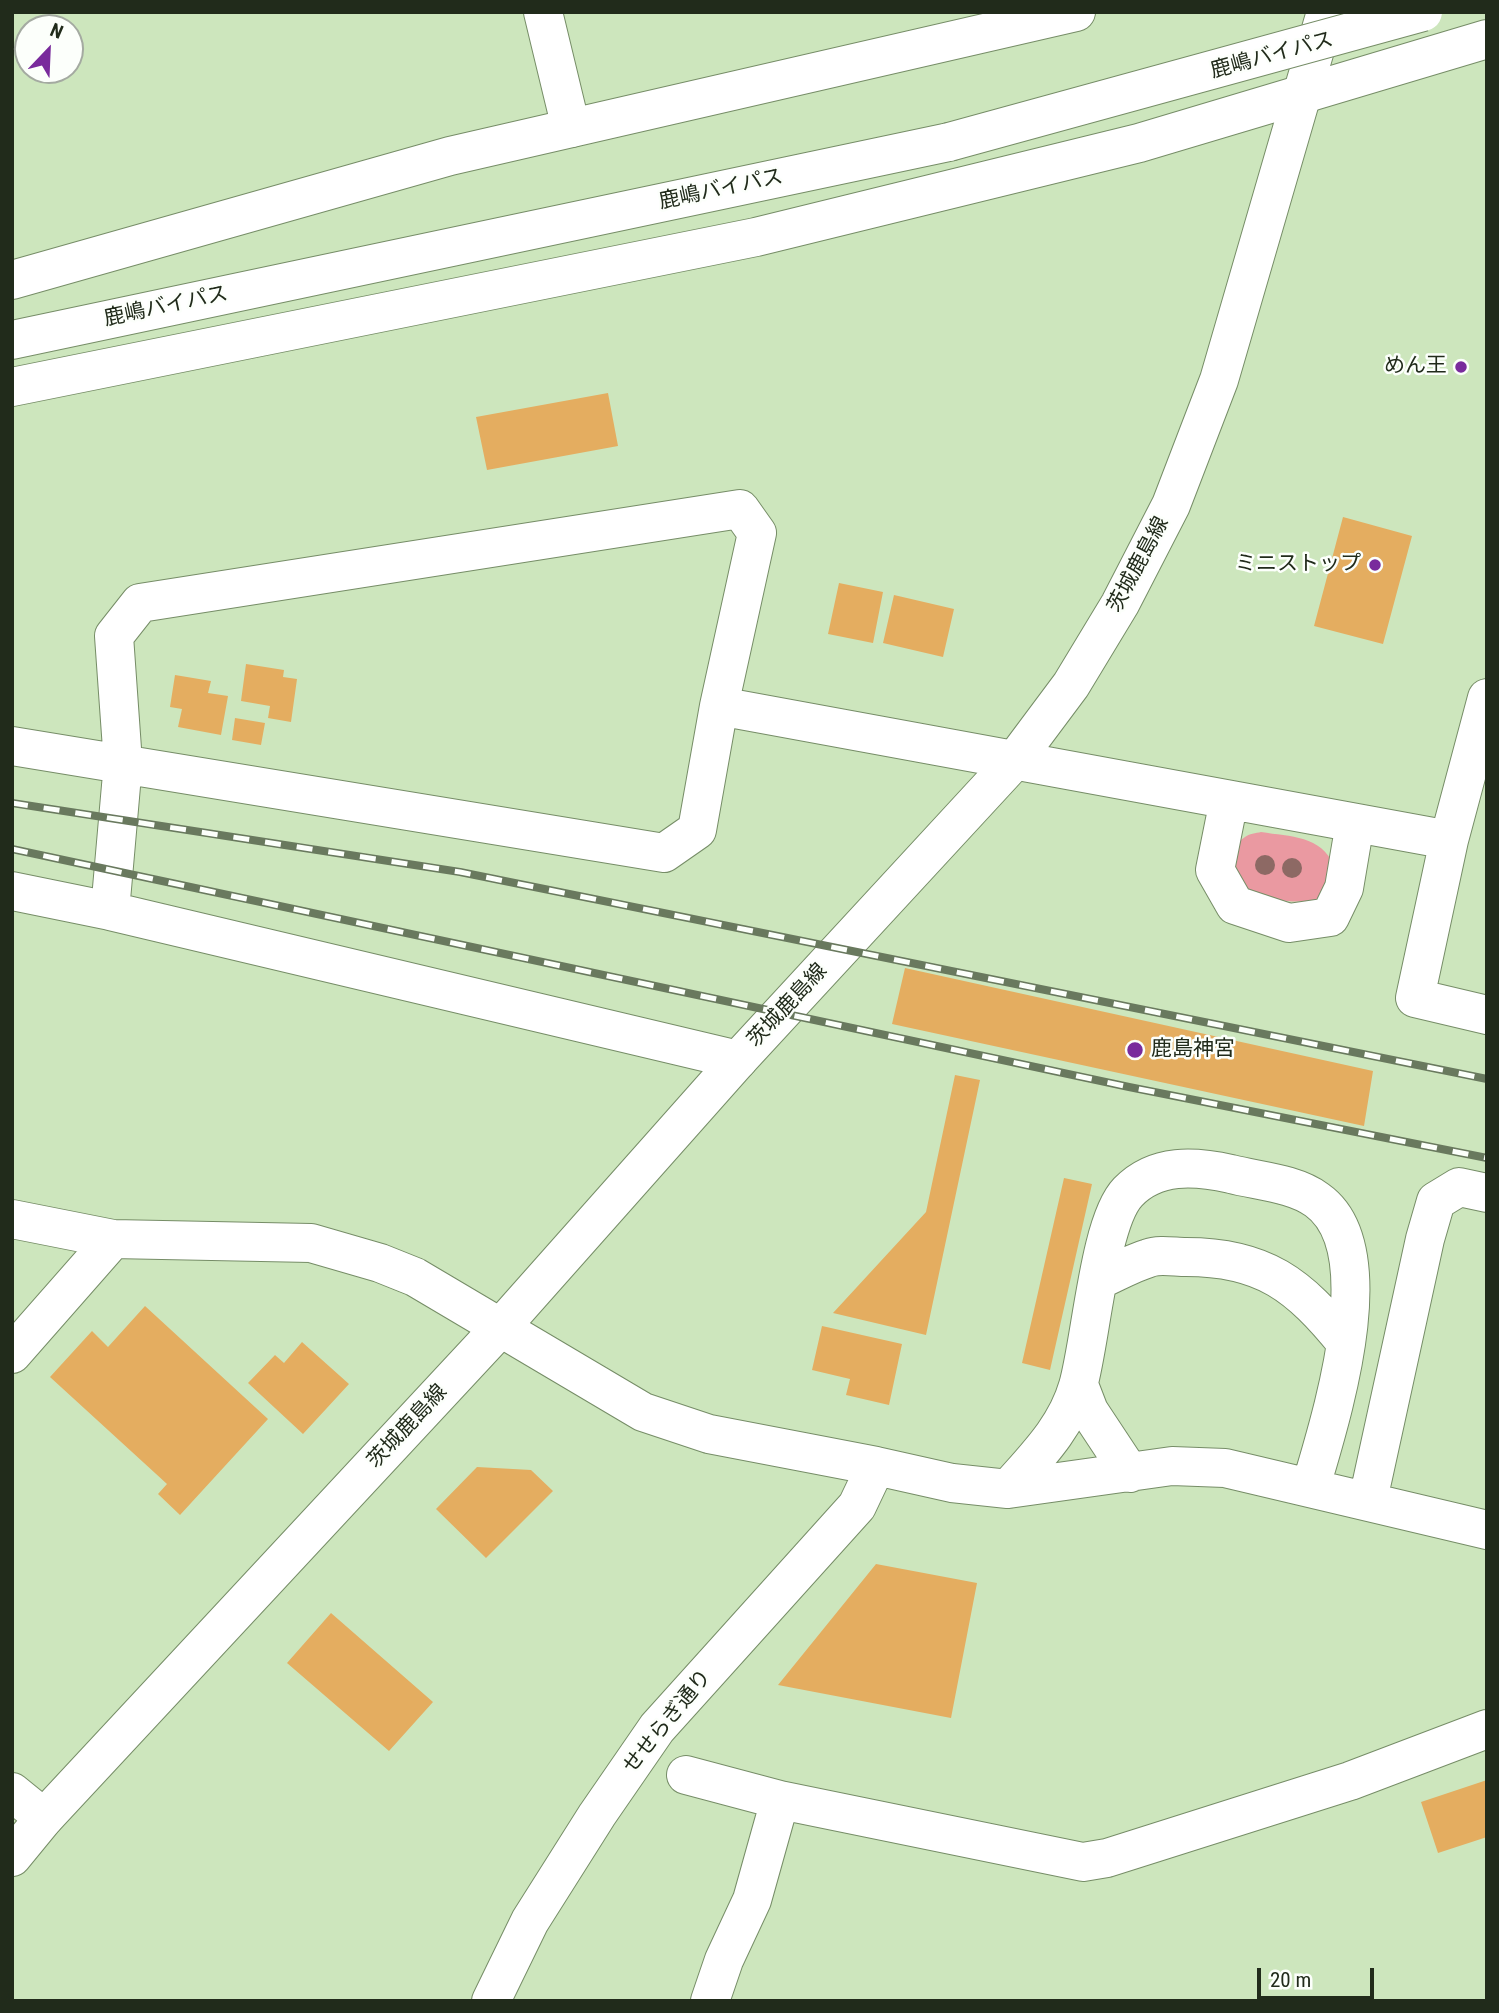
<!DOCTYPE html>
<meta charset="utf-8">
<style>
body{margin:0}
#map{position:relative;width:1499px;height:2013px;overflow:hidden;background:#cde6bd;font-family:"Roboto Condensed",sans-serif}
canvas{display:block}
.frame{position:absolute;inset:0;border:14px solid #212b1b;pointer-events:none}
.north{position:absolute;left:14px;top:14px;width:70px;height:70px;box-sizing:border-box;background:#fcfffb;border:2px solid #a4aaa1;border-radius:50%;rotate:23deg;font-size:19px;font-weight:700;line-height:28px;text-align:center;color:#212b1b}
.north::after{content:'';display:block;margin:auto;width:24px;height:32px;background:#792b9c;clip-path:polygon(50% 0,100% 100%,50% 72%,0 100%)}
.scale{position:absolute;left:1257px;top:1968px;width:117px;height:32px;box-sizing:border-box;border:4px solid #212b1b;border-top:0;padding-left:9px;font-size:21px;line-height:24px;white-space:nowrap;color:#212b1b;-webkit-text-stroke:5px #fcfffb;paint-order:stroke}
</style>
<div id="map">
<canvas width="1499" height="2013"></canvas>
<div class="frame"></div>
<div class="north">N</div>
<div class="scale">20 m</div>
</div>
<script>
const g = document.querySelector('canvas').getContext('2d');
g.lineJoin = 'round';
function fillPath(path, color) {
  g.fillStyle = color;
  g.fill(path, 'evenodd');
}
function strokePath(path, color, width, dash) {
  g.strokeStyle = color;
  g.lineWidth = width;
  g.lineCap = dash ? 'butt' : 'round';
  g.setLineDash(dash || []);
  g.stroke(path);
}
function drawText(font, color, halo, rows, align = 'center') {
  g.font = font + ' "Roboto Condensed","Noto Sans JP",sans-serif';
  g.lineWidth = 5;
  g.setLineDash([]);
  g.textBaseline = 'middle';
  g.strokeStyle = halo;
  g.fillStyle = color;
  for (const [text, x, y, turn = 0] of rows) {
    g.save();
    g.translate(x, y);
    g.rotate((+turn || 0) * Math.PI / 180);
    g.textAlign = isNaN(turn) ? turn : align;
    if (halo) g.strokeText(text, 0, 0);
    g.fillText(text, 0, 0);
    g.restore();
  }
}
const green = new Path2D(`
 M1261 832C1291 837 1321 835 1334 866L1324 898C1305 904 1277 902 1258 895 1236 887 1221 852 1245 837 1249 834 1256 833 1261 832Z`);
const building = new Path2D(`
 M608 393 618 446 487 470 476 417Z
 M1343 517 1412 536 1383 644 1314 626Z
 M839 583 883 592 873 643 828 634Z
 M894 595 954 609 943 657 883 643Z
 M246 664 284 670 283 677 297 679 291 722 268 718 270 706 241 701Z
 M175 675 211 681 208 693 228 696 221 735 178 727 182 709 170 707Z
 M235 718 265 723 261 745 232 740Z
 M905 968 1373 1071 1364 1126 892 1024Z
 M955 1075 980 1080 926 1335 833 1313 926 1212Z
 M1064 1178 1092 1184 1050 1370 1022 1363Z
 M145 1306 268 1419 180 1515 158 1494 167 1484 50 1377 92 1331 108 1347Z
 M822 1326 902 1344 889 1405 846 1395 850 1379 812 1370Z
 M302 1342 349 1384 303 1434 248 1383 275 1355 284 1363Z
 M477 1467 531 1470 553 1491 486 1558 436 1509Z
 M876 1564 977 1583 951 1718 778 1685Z
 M331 1613 433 1702 389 1751 287 1663Z
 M1487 1780V1837L1438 1853 1421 1802Z`);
const minor = new Path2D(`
 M543 12 571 128
 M1487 698 1449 840 1415 998 1487 1015
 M719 706 1449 840
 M12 746 664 853 697 830 719 706 757 533 740 509 140 603 114 636 123 763 110 911
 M1229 800 1215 870 1235 905 1289 923 1330 917 1344 888 1355 823
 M12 891 110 911 738 1060
 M12 1219 113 1239 311 1243 380 1263 415 1277 643 1412 709 1434 876 1466 952 1483 1008 1489 1172 1466 1225 1468 1487 1530
 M1099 1280C1115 1273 1132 1263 1149 1258 1159 1254 1175 1257 1186 1257 1264 1257 1299 1285 1346 1343
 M12 1354 113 1239
 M1079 1385 1089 1411 1130 1473
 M1008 1489C1036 1457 1066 1428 1078 1386 1091 1341 1099 1222 1128 1192 1156 1163 1195 1166 1231 1174 1258 1181 1294 1183 1317 1200 1386 1249 1330 1420 1311 1486
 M1368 1500 1425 1239 1436 1201 1459 1187 1487 1193
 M686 1775 780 1800 1083 1862 1107 1858 1350 1781 1487 1729
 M12 1792 44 1818
 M491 2001 530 1921 597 1815 657 1728 857 1506 876 1466
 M710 2001 724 1960 752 1900 780 1800`);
const major = new Path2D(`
 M12 1857 44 1818 501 1327 738 1060 1015 760 1071 685 1120 604 1171 505 1219 380 1326 12`);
const highway = new Path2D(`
 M12 280 450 156 1076 12
 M12 340 949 142
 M12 387 756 237 1139 143 1487 39`);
const rail = new Path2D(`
 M12 803 460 872 1487 1079
 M12 849 1129 1087 1487 1158`);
const highwayBridge = new Path2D(`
 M949 142 1423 12`);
const trees = [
 [1265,865],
 [1292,868]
];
const markers = [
 [1461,367,7,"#792b9c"],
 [1375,565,7,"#792b9c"],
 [1135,1050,9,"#792b9c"]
];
const streetNames = [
 ["鹿嶋バイパス",1272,56,-15],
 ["鹿嶋バイパス",721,190,-12],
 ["鹿嶋バイパス",166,307,-12],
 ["茨城鹿島線",1139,565,-62],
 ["茨城鹿島線",788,1006,-47],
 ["茨城鹿島線",408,1427,-47],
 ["せせらぎ通り",668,1722,-51]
];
const poiNames = [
 ["めん王",1447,367],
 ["ミニストップ",1361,565],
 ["鹿島神宮",1151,1050,"left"]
];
fillPath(green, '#ea99a1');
fillPath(building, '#e4ad60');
strokePath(minor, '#768d67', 40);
strokePath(major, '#768d67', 40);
strokePath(highway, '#768d67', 40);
strokePath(minor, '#fff', 38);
strokePath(major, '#fff', 38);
strokePath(highway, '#fff', 38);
strokePath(rail, '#69795e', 8);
strokePath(rail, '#fcfffb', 5, [16]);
strokePath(highwayBridge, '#768d67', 40, []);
strokePath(highwayBridge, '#fff', 38);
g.fillStyle = '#8d6964';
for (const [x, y] of trees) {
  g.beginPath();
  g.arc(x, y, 10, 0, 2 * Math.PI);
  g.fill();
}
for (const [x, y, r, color] of markers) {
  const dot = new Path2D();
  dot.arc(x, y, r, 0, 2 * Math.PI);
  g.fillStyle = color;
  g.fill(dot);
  strokePath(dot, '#fcfffb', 2.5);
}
drawText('21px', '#212b1b', '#fcfffb', streetNames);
drawText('21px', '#212b1b', '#fcfffb', poiNames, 'right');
</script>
